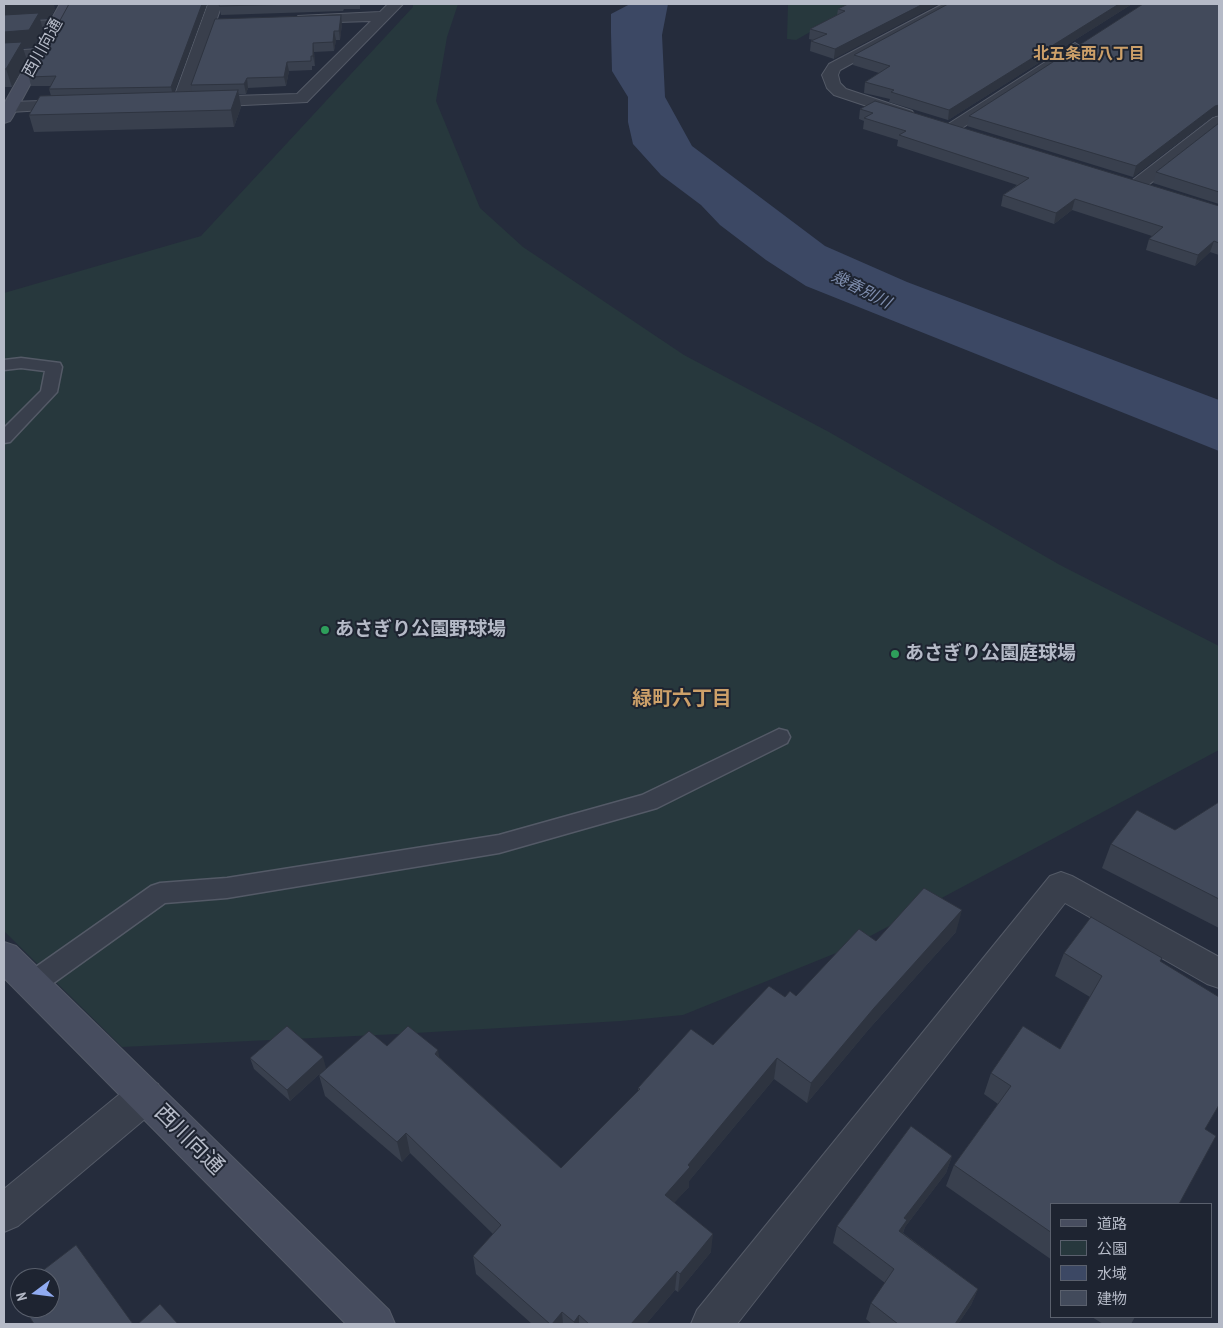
<!DOCTYPE html>
<html>
<head>
<meta charset="utf-8">
<style>
  body { margin:0 }
  #map { position:relative; width:1223px; height:1328px; overflow:hidden; background:#252c3c; font-family:"PT Sans Narrow","Noto Sans JP",sans-serif }
  canvas { display:block }
  .frame { position:absolute; inset:0; border:5px solid #b5bac7; pointer-events:none }
  .legend { position:absolute; left:1050px; top:1203px; width:162px; height:115px; box-sizing:border-box; background:#1e2431; border:1px solid #5a606d; margin:0; padding:6px 9px; list-style:none; font-size:15px; color:#b5bac7 }
  .legend li { display:flex; align-items:center; gap:10px; height:25px }
  .legend b { width:25px; border:1px solid #5a606d }
  .north { position:absolute; left:10px; top:1268px; width:50px; height:50px; box-sizing:border-box; background:#1e2431; border:1px solid #5a606d; border-radius:50%; rotate:255deg; font-size:14px; font-weight:700; line-height:20px; text-align:center; color:#b5bac7 }
  .north::after { content:''; display:block; margin:auto; width:18px; height:22px; background:#90abf1; clip-path:polygon(50% 0,100% 100%,50% 72%,0 100%) }
</style>
</head>
<body>
<div id="map">
<canvas width="1223" height="1328"></canvas>
<div class="frame"></div>
<ul class="legend">
<li><b style="height:6px;background:#474d5f"></b>道路</li>
<li><b style="height:14px;background:#27383d"></b>公園</li>
<li><b style="height:14px;background:#3c4864"></b>水域</li>
<li><b style="height:14px;background:#424a5b"></b>建物</li>
</ul>
<div class="north">N</div>
</div>
<script>
const context = document.querySelector('canvas').getContext('2d');
context.lineJoin = 'round';
function fill(path, color) { context.fillStyle = color; context.fill(path, 'evenodd'); }
const poly = rows => new Path2D(rows.map(r => 'M' + r).join(''));
function strokePath(path, color, width, dash) { context.strokeStyle = color; context.lineWidth = width; context.lineCap = dash ? 'butt' : 'round'; context.setLineDash(dash || []); context.stroke(path); }
function write(font, color, halo, rows, align = 'center') {
  context.font = font + ' "PT Sans Narrow","Noto Sans JP",sans-serif'; context.lineWidth = 4; context.setLineDash([]); context.textBaseline = 'middle'; context.strokeStyle = halo; context.fillStyle = color; for (const [text, x, y, turn = 0] of rows) {
    context.save(); context.translate(x, y); context.rotate((+turn || 0) * Math.PI / 180); context.textAlign = isNaN(turn) ? turn : align; if (halo) context.strokeText(text, 0, 0); context.fillText(text, 0, 0); context.restore();
  }
}
const green = poly([
  [413,4,458,4,447,37,436,101,480,208,523,247,684,355,829,432,1060,565,1219,646,1219,750,846,949,683,1015,621,1021,398,1034,122,1047,4,931,4,293,201,236,413,7],
  [788,4,859,4,796,40,787,39]
]);
const water = poly([
  [630,4,668,4,662,35,665,97,692,146,825,246,907,282,1219,400,1219,451,806,286,766,260,720,225,701,205,661,175,633,144,628,122,628,97,612,71,611,33,611,14]
]);
const lane = poly([
  [21,358,60,363,62,367,57,392,10,442,4,443,4,428,41,391,45,371,21,368,4,370,4,360,21,358],
  [779,729,787,731,790,737,787,743,657,808,499,853,227,898,165,903,41,992,32,995,23,992,19,984,23,976,151,886,160,883,227,878,499,835,642,795,779,729]
]);
const street = poly([
  [208,4,222,4,188,103,180,108,174,106,172,103,208,4],
  [388,4,403,4,307,102,202,107,194,102,202,97,297,94,371,21,303,23,298,22,296,19,298,16,380,12,388,4],
  [943,4,960,4,840,70,838,75,840,83,846,89,912,111,914,114,912,117,900,117,834,95,827,88,822,75,829,64,943,4],
  [56,20,63,24,61,27,4,30,4,22,56,20],
  [1075,43,1083,48,1080,51,956,132,950,133,944,132,942,128,1075,43],
  [39,49,47,54,44,57,4,59,4,51,39,49],
  [72,100,80,105,78,108,10,112,4,110,4,104,10,102,72,100],
  [1219,116,1219,129,1142,190,1130,190,1127,186,1130,182,1213,118,1219,116],
  [1061,872,1072,876,1219,957,1219,988,1207,984,1065,903,737,1324,691,1324,697,1310,1050,876,1061,872],
  [145,1079,158,1084,163,1096,158,1108,18,1226,4,1232,4,1189,132,1084,145,1079]
]);
const secondary = poly([
  [60,4,74,4,12,118,10,121,4,123,4,104,60,4],
  [4,942,16,946,389,1310,395,1324,346,1324,4,978,4,942]
]);
const wall = poly([
  [4,4,55,9,50,18,40,19,43,30,34,47,23,48,27,60,12,87,4,87],
  [207,4,174,92,192,92,191,85,342,24,340,40,336,40,334,51,314,52,315,66,312,66,312,70,289,71,286,86,248,88,246,94,239,94,241,107,234,127,34,132,29,115,51,96,49,89,51,86,31,86,29,77],
  [220,4,360,4,360,9,344,9,343,11,221,15,219,6],
  [848,4,834,59,810,51,811,41,813,40,809,39,810,29,837,15,838,9],
  [1132,4,948,120,889,102,890,99,864,93,865,82,879,73,853,65,854,55],
  [1219,4,1219,115,1212,117,1133,177,967,126,969,116],
  [860,109,1219,206,1219,255,1210,252,1195,266,1146,250,1149,239,1152,236,1072,210,1054,224,1001,206,1003,195,1017,185,897,146,898,140,863,129,864,121,859,119],
  [1219,123,1219,204,1153,183,1156,172],
  [1219,802,1219,928,1102,868,1111,844,1175,830],
  [956,932,869,1029,807,1103,774,1079,689,1181,689,1187,674,1202,711,1252,678,1292,675,1290,646,1324,532,1324,476,1274,473,1256,493,1234,410,1153,402,1162,325,1096,319,1075,387,1046,440,1058,561,1168,638,1091,638,1088,713,1045,785,997,796,996,876,941],
  [1064,953,1161,962,1052,1204,1052,1260,946,1186,954,1165,998,1104,984,1094,991,1073,1060,1049,1090,997,1055,976],
  [250,1058,326,1068,290,1101,254,1069],
  [952,1156,946,1173,905,1227,903,1233,978,1289,971,1305,958,1324,872,1324,866,1319,871,1303,885,1283,833,1243,837,1226],
  [1092,1317,1135,1317,1131,1324,1103,1324]
]);
const shadedWall = poly([
  [12,4,54,4,55,9,50,18,40,19,43,30,34,47,23,48,27,60,12,87,6,69,4,50,4,5],
  [202,4,207,4,173,96,171,87],
  [923,4,939,4,834,59,835,49],
  [1119,4,1132,4,948,120,949,110],
  [341,15,342,24,340,40,339,31],
  [334,31,336,40,334,51,333,42],
  [313,43,314,52,315,66,313,56],
  [287,62,289,71,286,86,284,77],
  [247,78,248,88,246,94,244,84],
  [238,90,241,107,234,127,231,110],
  [1219,105,1219,115,1212,117,1133,177,1136,166,1215,106],
  [1075,199,1072,210,1054,224,1056,213],
  [1214,241,1210,252,1195,266,1198,255],
  [962,910,956,932,869,1029,807,1103,811,1083,874,1008],
  [438,1050,442,1071,435,1054],
  [323,1057,326,1068,290,1101,287,1090],
  [777,1058,774,1079,689,1181,689,1187,664,1214,665,1195,688,1165],
  [406,1133,410,1153,402,1162,397,1142],
  [952,1156,946,1173,905,1227,901,1237,894,1248,904,1218],
  [713,1234,711,1252,678,1292,680,1274],
  [677,1271,675,1290,646,1324,631,1324],
  [978,1289,971,1305,958,1324,955,1324],
  [562,1312,563,1324,552,1324],
  [579,1315,579,1324,574,1324,574,1322]
]);
const building = poly([
  [69,4,202,4,171,87,49,89,56,76,29,77,69,4],
  [220,4,295,4,219,6,220,4],
  [848,4,923,4,835,49,811,41,827,34,810,29,845,11,838,9,848,4],
  [948,4,1119,4,949,110,891,92,894,90,865,82,890,66,854,55,948,4],
  [1143,4,1219,4,1219,105,1215,106,1136,166,969,116,1143,4],
  [39,13,29,30,4,32,4,15,39,13],
  [341,15,339,31,334,31,333,42,313,43,313,56,311,56,311,61,287,62,284,77,247,78,244,84,191,85,215,19,341,15],
  [22,42,6,69,4,69,4,43,22,42],
  [238,90,231,110,29,115,40,96,238,90],
  [875,101,1219,206,1219,243,1214,241,1198,255,1149,239,1163,227,1075,199,1056,213,1003,195,1029,178,899,135,906,131,864,118,873,113,860,109,875,101],
  [1219,123,1219,192,1156,172,1219,123],
  [1219,802,1219,899,1111,844,1137,810,1175,830,1219,802],
  [924,888,962,910,874,1008,811,1083,777,1058,688,1165,690,1167,665,1195,713,1234,680,1274,677,1271,631,1324,589,1324,579,1315,574,1322,562,1312,552,1324,550,1324,473,1256,501,1225,406,1133,397,1142,319,1075,369,1031,387,1046,408,1026,438,1050,435,1054,561,1168,640,1089,638,1088,691,1029,713,1045,769,986,785,997,790,991,796,996,859,929,876,941,924,888],
  [1091,917,1162,958,1160,961,1219,997,1219,1105,1205,1129,1216,1136,1179,1204,1052,1204,1052,1233,954,1165,1011,1086,991,1073,1023,1026,1060,1049,1102,976,1064,953,1091,917],
  [287,1026,323,1057,287,1090,250,1058,287,1026],
  [911,1126,952,1156,904,1218,907,1220,899,1231,978,1289,955,1324,898,1324,871,1303,894,1269,837,1226,911,1126],
  [76,1245,133,1324,34,1324,24,1308,50,1308,50,1278,33,1278,76,1245],
  [20,1288,20,1302,14,1293,20,1288],
  [160,1304,178,1324,138,1324,160,1304]
]);
const markers = [
  [325,630,5,"#2e9e5b"],
  [895,654,5,"#2e9e5b"]
];
const farStreetnames = [
  ["西川向通",43,48,-61]
];
const farNeighbourhoodnames = [
  ["北五条西八丁目",1089,54]
];
const farWaternames = [
  ["幾春別川",861,290,27]
];
const poiNames = [
  ["あさぎり公園野球場",335,630],
  ["あさぎり公園庭球場",905,654]
];
const neighbourhoodNames = [
  ["緑町六丁目",682,699]
];
const nearStreetnames = [
  ["西川向通",189,1140,45]
];
fill(green, '#27383d');
fill(water, '#3c4864');
strokePath(lane, '#545a67', 3);
strokePath(street, '#545a67', 2);
strokePath(secondary, '#545a67', 2);
fill(lane, '#393f4c');
fill(street, '#393f4c');
fill(secondary, '#474d5f');
fill(wall, '#39404e');
fill(shadedWall, '#2e3440');
fill(building, '#424a5b');
strokePath(building, '#2e3440', 1);
for (const [x, y, r, color] of markers) { const dot = new Path2D(); dot.arc(x, y, r, 0, 2 * Math.PI); context.fillStyle = color; context.fill(dot); strokePath(dot, '#1e2431', 2); }
write('16px', '#b5bac7', '#1e2431', farStreetnames);
write('bold 16px', '#cda069', '#1e2431', farNeighbourhoodnames);
write('italic 16px', '#7e8dad', '#1e2431', farWaternames);
write('bold 19px', '#b5bac7', '#1e2431', poiNames, 'left');
write('bold 20px', '#cda069', '#1e2431', neighbourhoodNames);
write('22px', '#b5bac7', '#1e2431', nearStreetnames);
</script>
</body>
</html>
